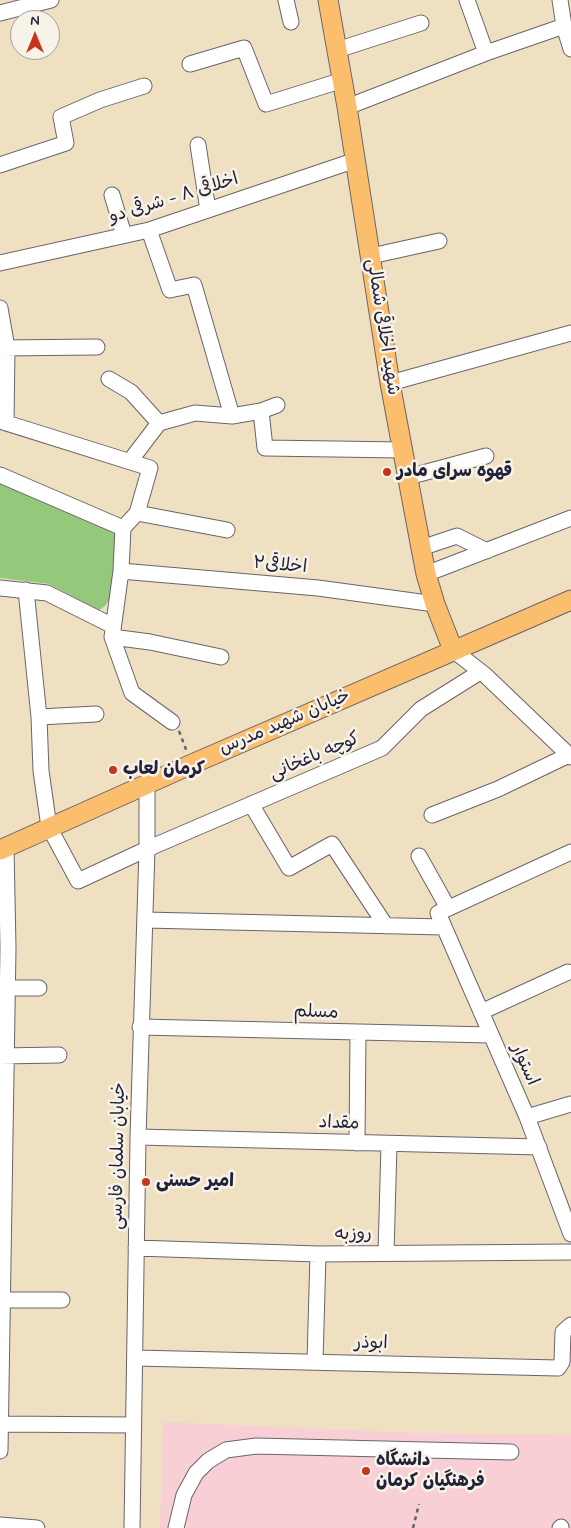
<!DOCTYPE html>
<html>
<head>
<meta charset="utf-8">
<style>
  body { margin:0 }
  #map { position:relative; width:571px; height:1528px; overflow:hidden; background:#f0e0c2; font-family:Mynerve,sans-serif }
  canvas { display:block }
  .north { position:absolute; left:10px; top:10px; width:50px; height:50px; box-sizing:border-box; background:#f7f3e8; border:1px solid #a29fa3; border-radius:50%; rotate:0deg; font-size:14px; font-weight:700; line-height:20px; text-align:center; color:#22223b }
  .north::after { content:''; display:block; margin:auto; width:18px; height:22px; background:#c8321e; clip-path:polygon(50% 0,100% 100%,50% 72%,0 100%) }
</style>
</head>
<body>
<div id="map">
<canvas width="571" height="1528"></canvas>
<div class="north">N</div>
</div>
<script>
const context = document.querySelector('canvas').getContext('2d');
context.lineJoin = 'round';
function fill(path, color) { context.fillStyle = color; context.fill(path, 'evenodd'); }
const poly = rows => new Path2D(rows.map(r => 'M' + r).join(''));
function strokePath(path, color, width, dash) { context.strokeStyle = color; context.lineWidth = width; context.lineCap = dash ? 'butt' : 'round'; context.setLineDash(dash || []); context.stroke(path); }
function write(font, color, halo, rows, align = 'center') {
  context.font = font + ' Mynerve,"Playpen Sans Arabic",sans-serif'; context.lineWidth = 5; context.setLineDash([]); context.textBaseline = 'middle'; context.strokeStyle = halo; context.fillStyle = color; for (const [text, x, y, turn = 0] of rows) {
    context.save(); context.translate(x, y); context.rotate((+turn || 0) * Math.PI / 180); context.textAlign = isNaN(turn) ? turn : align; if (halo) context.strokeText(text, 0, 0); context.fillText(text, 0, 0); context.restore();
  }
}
const built = poly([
  [163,1422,415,1433,571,1435,571,1528,160,1528]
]);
const green = poly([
  [0,480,121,532,113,556,114,576,112,588,109,600,105,606,99,610,49,584,0,578]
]);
const path = poly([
  [179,731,187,752],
  [413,1528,419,1504]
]);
const minor = poly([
  [286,0,291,22],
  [467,0,486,53],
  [560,0,564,26,571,49],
  [0,13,51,0],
  [337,50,421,23],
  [190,64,244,48,266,104,343,80],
  [347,107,486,53,564,26],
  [198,145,208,210],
  [0,165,66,143,61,117,100,100,144,86],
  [112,195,124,235],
  [149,230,170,290,194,285,232,416],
  [371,256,439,241],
  [0,263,149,230,356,160],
  [0,308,7,348,6,423],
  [0,348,97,347],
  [109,379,131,392,159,423,195,413,232,416,261,411,277,405],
  [390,383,571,333],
  [261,411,265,448,403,450],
  [0,421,150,468,137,513,123,528,121,571,112,637,132,693,172,722],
  [130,461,159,423],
  [0,475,123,528],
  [408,477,486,456],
  [137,513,227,530],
  [421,548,457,536,487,551],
  [121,571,318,588,435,604],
  [426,574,571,518],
  [0,588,47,593,113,626],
  [26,590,39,717,41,771,49,827,78,881,147,849,382,748,421,709,480,672],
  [112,637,150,642,221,657],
  [453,650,485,675,571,757],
  [39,717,96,714],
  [251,804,289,868,332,844,386,926],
  [432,815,498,789,569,755],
  [571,852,438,913,527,1117,571,1234],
  [419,856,448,908],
  [145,920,443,927],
  [7,988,39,988],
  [481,1012,568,972],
  [140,1027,490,1035],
  [0,1056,59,1055],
  [527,1117,571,1104],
  [138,1137,539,1147],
  [357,1143,358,1032],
  [136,1248,318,1254,571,1252],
  [386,1253,389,1144],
  [2,1300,62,1300],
  [135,1358,558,1368,562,1362,563,1332,571,1325],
  [315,1362,318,1254],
  [1,1424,133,1425],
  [0,1451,8,948,6,847],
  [0,1525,37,1528],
  [132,1528,138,1137,147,849,147,784],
  [176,1528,184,1495,196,1473,208,1461,226,1450,256,1446,511,1452],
  [560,1528,561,1527]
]);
const major = poly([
  [328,0,347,107,390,383,421,548,426,574,435,604,453,650],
  [0,850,192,764,571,600]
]);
const markers = [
  [387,472,5,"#c8321e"],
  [113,770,5,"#c8321e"],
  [146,1182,5,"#c8321e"],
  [366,1471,5,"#c8321e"]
];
const streetNames = [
  ["اخلاقی ۸ - شرقی دو",174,199,-17],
  ["شهید اخلاقی شمالی",382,327,81],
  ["اخلاقی۲",280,566,5],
  ["خیابان شهید مدرس",285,723,-23],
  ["کوچه باغخانی",315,757,-23],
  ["مسلم",316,1013,2],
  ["استوار",524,1065,66],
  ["مقداد",339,1124,2],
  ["خیابان سلمان فارسی",119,1156,-89],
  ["روزبه",353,1235,-1],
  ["ابوذر",371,1344,1]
];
const poiNames = [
  ["قهوه سرای مادر",397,472],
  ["کرمان لعاب",123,770],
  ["امیر حسنی",156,1182],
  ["دانشگاه",376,1461],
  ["فرهنگیان کرمان",376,1482]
];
fill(built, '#f7cfd5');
fill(green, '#94c87a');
strokePath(minor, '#6a646a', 17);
strokePath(major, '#6a646a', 21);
strokePath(path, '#6a646a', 2.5, [4, 4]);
strokePath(minor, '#fff', 15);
strokePath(major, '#fabe6d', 19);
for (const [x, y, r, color] of markers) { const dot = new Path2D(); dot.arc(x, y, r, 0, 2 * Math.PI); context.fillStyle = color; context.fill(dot); strokePath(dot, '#f7f3e8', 2); }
write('18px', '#22223b', '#f7f3e8', streetNames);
write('bold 18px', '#22223b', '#f7f3e8', poiNames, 'left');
</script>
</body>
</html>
